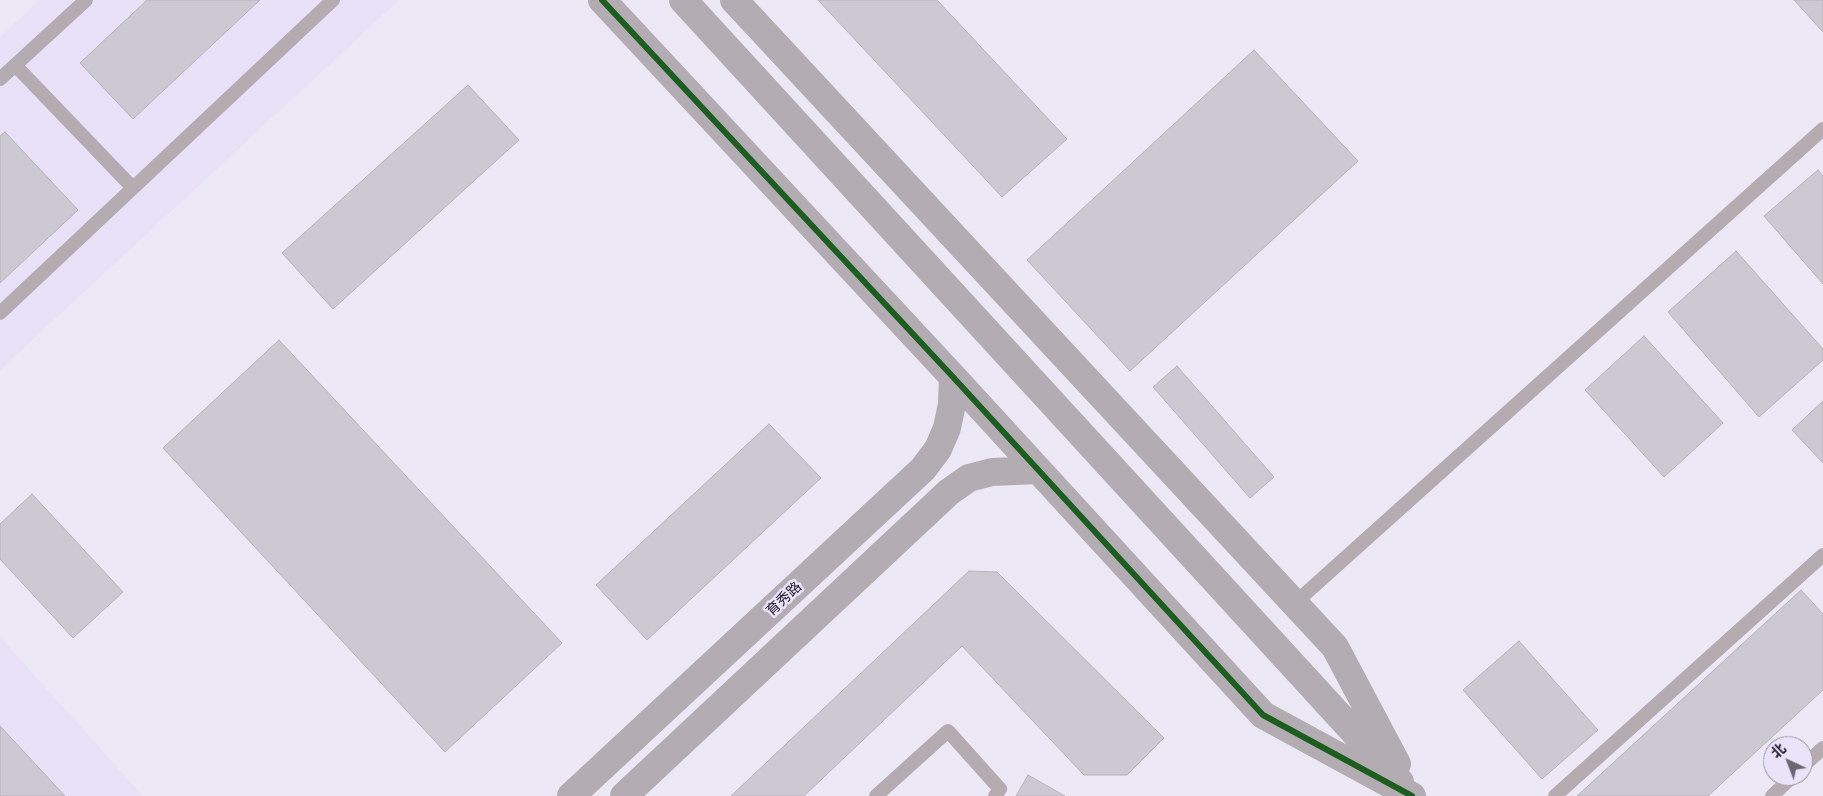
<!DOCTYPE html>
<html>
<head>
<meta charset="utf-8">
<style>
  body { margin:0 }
  #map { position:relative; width:1823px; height:796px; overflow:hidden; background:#ece8f5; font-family:Inter,"Noto Sans SC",sans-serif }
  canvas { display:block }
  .north { position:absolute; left:1763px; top:736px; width:50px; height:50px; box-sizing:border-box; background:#eae3fa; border:1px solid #9b96a7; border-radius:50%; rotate:317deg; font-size:14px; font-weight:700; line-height:20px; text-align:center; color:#24222a }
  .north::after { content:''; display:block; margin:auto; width:18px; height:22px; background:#6a6771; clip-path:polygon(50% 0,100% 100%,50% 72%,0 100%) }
</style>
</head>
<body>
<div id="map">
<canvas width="1823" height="796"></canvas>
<div class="north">北</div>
</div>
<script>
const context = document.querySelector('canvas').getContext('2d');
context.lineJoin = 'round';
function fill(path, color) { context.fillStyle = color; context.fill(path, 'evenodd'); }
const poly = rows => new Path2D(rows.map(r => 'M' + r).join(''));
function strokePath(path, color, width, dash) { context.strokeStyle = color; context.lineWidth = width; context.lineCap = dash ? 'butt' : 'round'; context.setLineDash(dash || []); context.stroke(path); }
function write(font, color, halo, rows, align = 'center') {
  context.font = font + ' Inter,"Noto Sans SC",sans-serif'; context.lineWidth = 5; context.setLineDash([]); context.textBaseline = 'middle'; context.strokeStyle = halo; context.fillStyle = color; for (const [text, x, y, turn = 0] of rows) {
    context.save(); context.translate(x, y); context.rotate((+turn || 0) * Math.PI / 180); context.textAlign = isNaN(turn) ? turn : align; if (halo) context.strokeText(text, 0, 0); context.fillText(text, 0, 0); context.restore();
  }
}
const built = poly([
  [40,0,399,0,0,370,0,37],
  [0,637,143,796,0,796]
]);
const building = poly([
  [147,0,260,0,133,119,80,63,147,0],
  [818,0,937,0,1067,139,1002,197,818,0],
  [1794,0,1823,0,1823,32,1794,0],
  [1254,50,1358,161,1130,371,1027,260,1254,50],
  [468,85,519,140,333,309,282,253,468,85],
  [5,132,78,210,0,283,0,136,5,132],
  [1818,170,1823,176,1823,284,1764,216,1818,170],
  [1736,251,1823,349,1823,360,1759,417,1668,312,1736,251],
  [1644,336,1723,423,1664,477,1585,390,1644,336],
  [279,340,562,643,445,752,163,448,279,340],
  [1177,366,1274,477,1250,498,1153,387,1177,366],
  [1823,401,1823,463,1792,430,1823,401],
  [769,424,821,478,647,640,596,585,769,424],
  [32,494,123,592,73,638,0,559,0,524,32,494],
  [969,571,997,572,1164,738,1127,775,1084,775,962,646,804,796,731,796,969,571],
  [1801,590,1823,614,1823,690,1708,796,1577,796,1801,590],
  [1519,641,1598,730,1542,779,1463,690,1519,641],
  [0,726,65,796,0,796,0,726],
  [1028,775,1065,796,1016,796,1028,775]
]);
const lane = poly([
  [15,65,133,188],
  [0,79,86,0],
  [0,313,333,0],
  [1295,603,1823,129],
  [1803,766,1823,748],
  [876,796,948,731,1000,789,995,796],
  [1555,796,1823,555],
  [1772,796,1793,776]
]);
const secondary = poly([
  [602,0,953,377,1263,715,1412,796],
  [683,0,1400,782],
  [734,0,1335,647,1397,764],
  [571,796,923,469,938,449,947,428,952,404,953,377],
  [624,796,949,492,969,478,992,472,1037,470]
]);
const cycleway = poly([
  [602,0,953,377,1263,715,1412,796]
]);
const streetNames = [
  ["育秀路",784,599,-43]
];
fill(built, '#e8e1f7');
fill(building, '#ccc9d2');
strokePath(building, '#b6b3bc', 1);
strokePath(lane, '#b5acb2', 14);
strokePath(secondary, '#b4acb3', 28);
strokePath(cycleway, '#1b5e20', 6);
write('14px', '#24222a', '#eae3fa', streetNames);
</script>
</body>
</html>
